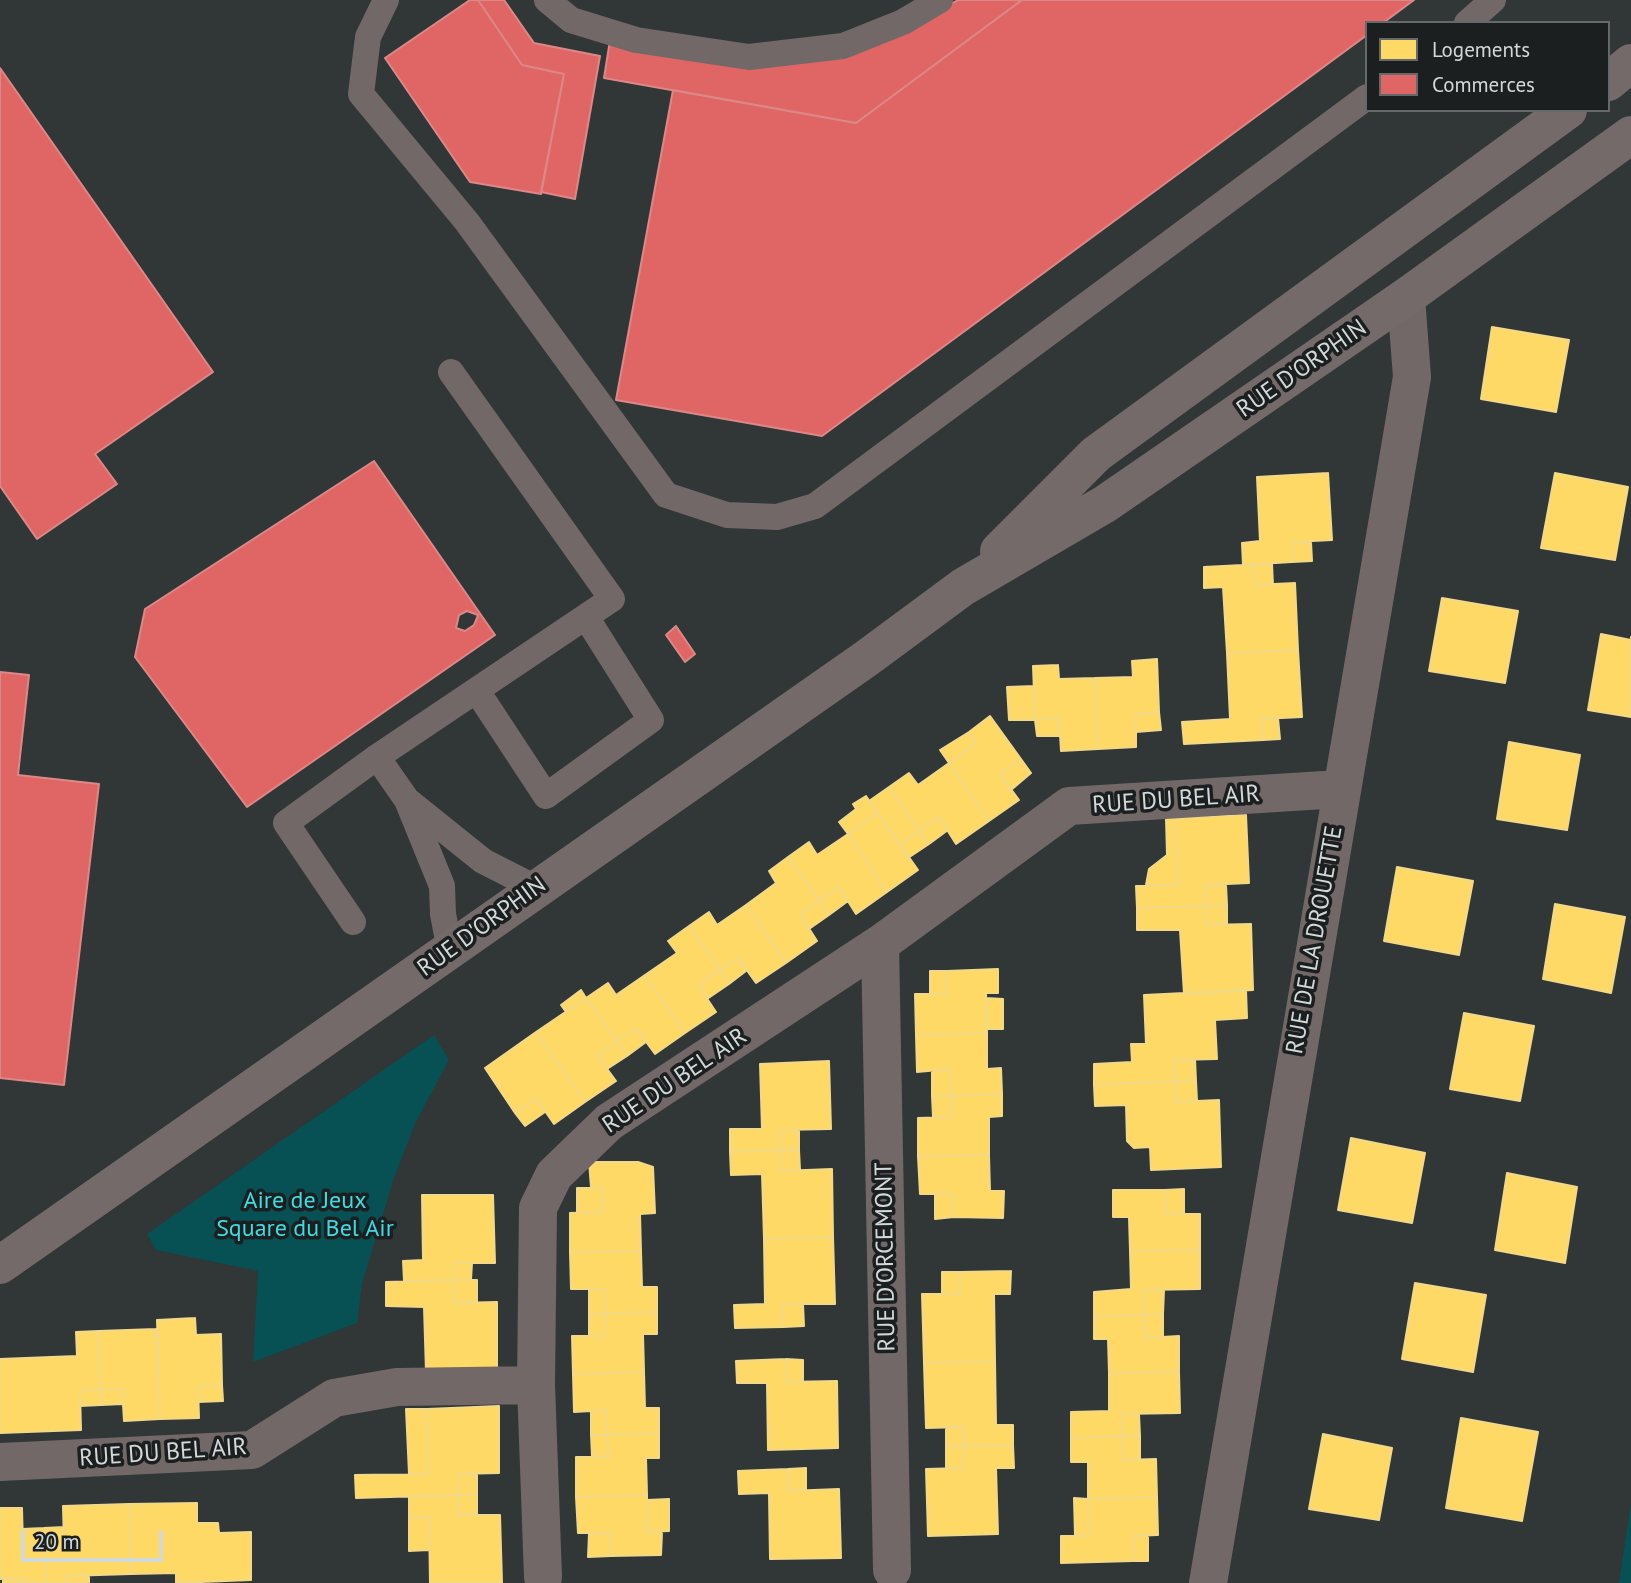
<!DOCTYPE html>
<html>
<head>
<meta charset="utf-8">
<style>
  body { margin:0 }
  #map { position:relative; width:1631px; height:1583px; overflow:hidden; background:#313637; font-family:"PT Sans",sans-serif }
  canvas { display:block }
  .legend { position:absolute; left:1365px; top:21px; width:245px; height:91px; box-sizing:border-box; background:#1b1f1f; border:2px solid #656969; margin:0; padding:9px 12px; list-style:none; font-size:21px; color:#d3d9d9 }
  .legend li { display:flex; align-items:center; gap:14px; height:35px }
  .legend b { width:35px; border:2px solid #656969 }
  .scale { position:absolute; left:21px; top:1530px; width:142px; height:32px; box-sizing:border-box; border:4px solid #d3d9d9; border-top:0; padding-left:9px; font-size:21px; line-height:24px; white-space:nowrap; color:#d3d9d9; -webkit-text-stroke:5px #1b1f1f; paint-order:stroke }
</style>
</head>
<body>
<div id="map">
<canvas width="1631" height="1583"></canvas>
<ul class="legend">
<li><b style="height:19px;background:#ffd966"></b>Logements</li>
<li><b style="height:19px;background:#e06666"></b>Commerces</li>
</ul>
<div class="scale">20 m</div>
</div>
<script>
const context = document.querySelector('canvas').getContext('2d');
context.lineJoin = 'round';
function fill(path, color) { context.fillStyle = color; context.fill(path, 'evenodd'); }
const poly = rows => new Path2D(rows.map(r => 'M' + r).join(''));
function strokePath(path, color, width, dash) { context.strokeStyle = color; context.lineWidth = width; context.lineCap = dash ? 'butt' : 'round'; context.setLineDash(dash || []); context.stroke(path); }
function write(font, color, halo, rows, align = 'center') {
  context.font = font + ' "PT Sans",sans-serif'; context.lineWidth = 7; context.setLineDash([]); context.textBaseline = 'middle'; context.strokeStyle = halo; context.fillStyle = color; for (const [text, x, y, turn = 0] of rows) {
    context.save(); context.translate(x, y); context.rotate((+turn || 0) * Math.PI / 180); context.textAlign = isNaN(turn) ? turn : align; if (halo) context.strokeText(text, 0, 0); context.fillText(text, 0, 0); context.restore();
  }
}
const green = poly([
  [434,1035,449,1060,415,1124,394,1178,362,1284,357,1323,253,1362,258,1271,156,1250,147,1234],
  [1631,1503,1631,1583,1619,1583]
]);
const homes = poly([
  [1492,327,1569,340,1556,412,1481,399,1492,327],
  [1328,473,1332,540,1293,542,1292,562,1243,565,1242,543,1260,541,1257,477,1328,473],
  [1555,473,1628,487,1615,560,1541,548,1555,473],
  [1293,542,1311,542,1312,561,1292,562,1293,542],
  [1272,564,1273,585,1254,585,1253,565,1272,564],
  [1243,565,1253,565,1254,585,1295,583,1298,650,1227,653,1223,587,1204,588,1204,567,1243,565],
  [1442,598,1518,611,1505,683,1429,671,1442,598],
  [1601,634,1631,640,1631,637,1631,717,1588,710,1601,634],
  [1298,650,1302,717,1261,719,1263,740,1184,744,1182,722,1230,719,1227,653,1298,650],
  [1157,659,1159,712,1136,714,1136,747,1098,749,1095,678,1133,677,1132,661,1157,659],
  [1058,665,1059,679,1095,678,1098,749,1061,751,1059,718,1035,720,1033,666,1058,665],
  [1034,686,1035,720,1009,720,1007,687,1034,686],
  [1159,712,1161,730,1136,732,1136,714,1159,712],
  [990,716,1021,759,1000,774,1019,800,989,821,949,763,976,743,969,732,990,716],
  [1059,718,1060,736,1037,736,1035,720,1059,718],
  [1278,718,1280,739,1263,740,1261,719,1278,718],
  [969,732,976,743,949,763,940,750,969,732],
  [1509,742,1580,755,1567,830,1497,819,1509,742],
  [1021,759,1031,773,1011,790,1000,774,1021,759],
  [949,763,989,821,956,844,939,817,919,831,889,787,909,773,918,785,949,763],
  [889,787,919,831,900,845,869,801,889,787],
  [866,796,878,813,848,834,839,822,856,809,853,804,866,796],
  [878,813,918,870,887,892,848,834,878,813],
  [1246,815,1249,883,1205,885,1206,906,1137,908,1136,886,1178,885,1175,818,1246,815],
  [939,817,948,830,929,844,919,831,939,817],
  [1166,818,1175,818,1178,885,1146,885,1149,869,1167,855,1166,818],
  [919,831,929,844,908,858,900,845,919,831],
  [848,834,887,892,856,914,839,887,819,900,788,857,809,842,817,855,848,834],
  [788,857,819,900,800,914,817,941,786,963,746,905,776,883,769,871,788,857],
  [1397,867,1473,881,1459,955,1384,941,1397,867],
  [1205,885,1226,885,1227,905,1206,906,1205,885],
  [839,887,848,901,829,915,819,900,839,887],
  [819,900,829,915,809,929,800,914,819,900],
  [1555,904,1625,917,1611,993,1543,979,1555,904],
  [746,905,786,963,756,983,738,958,720,970,689,926,709,912,717,925,746,905],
  [1227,905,1227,924,1206,925,1206,906,1227,905],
  [1206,906,1206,925,1251,924,1253,990,1184,994,1180,930,1137,930,1137,908,1206,906],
  [689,926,720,970,698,985,716,1012,685,1033,645,975,677,953,668,941,689,926],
  [738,958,746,971,729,984,720,970,738,958],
  [998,969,998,993,986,993,987,1033,916,1035,915,994,947,994,947,971,998,969],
  [720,970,729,984,707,999,698,985,720,970],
  [930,971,947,971,947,994,930,994,930,971],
  [645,975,685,1033,655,1054,636,1028,617,1041,586,998,608,983,616,995,645,975],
  [581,990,586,998,566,1012,561,1005,581,990],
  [1246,990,1247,1018,1215,1020,1217,1059,1174,1060,1175,1081,1094,1085,1094,1064,1132,1062,1131,1044,1146,1044,1144,995,1246,990],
  [586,998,617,1041,597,1055,616,1081,585,1102,536,1032,586,998],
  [986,998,1003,999,1003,1029,986,1029,986,998],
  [1464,1013,1534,1026,1520,1101,1450,1089,1464,1013],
  [636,1028,646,1042,627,1056,617,1041,636,1028],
  [536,1032,585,1102,554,1124,536,1098,515,1113,485,1068,536,1032],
  [987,1033,987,1069,1001,1068,1002,1094,951,1096,950,1069,917,1072,916,1035,987,1033],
  [617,1041,627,1056,607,1069,597,1055,617,1041],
  [1195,1059,1196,1081,1175,1081,1174,1060,1195,1059],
  [829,1061,831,1129,780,1130,780,1150,730,1152,730,1129,762,1129,760,1064,829,1061],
  [950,1069,951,1096,932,1096,932,1070,950,1069],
  [1175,1081,1175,1102,1219,1100,1221,1167,1151,1170,1150,1147,1134,1148,1127,1141,1126,1105,1095,1106,1094,1085,1175,1081],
  [1175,1081,1196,1081,1197,1101,1175,1102,1175,1081],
  [1002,1094,1002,1116,989,1117,989,1155,918,1156,918,1118,951,1117,951,1096,1002,1094],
  [932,1096,951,1096,951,1117,933,1117,932,1096],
  [536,1098,545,1112,525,1126,515,1113,536,1098],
  [780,1130,799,1130,799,1150,780,1150,780,1130],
  [1351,1138,1425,1153,1412,1223,1338,1210,1351,1138],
  [780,1150,799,1150,800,1170,780,1171,780,1150],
  [780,1150,780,1171,832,1169,833,1237,764,1239,762,1174,731,1175,730,1152,780,1150],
  [989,1155,990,1191,1004,1191,1003,1218,954,1217,953,1194,920,1194,918,1156,989,1155],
  [589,1162,638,1162,653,1167,655,1213,640,1214,641,1251,570,1252,570,1213,602,1212,602,1188,591,1187,589,1162],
  [1507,1173,1577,1187,1565,1263,1495,1250,1507,1173],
  [577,1188,602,1188,602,1212,577,1213,577,1188],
  [1184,1189,1184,1214,1165,1214,1165,1190,1184,1189],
  [1113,1190,1165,1190,1165,1214,1200,1214,1200,1250,1130,1251,1129,1217,1113,1217,1113,1190],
  [935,1194,953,1194,954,1217,935,1219,935,1194],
  [422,1195,493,1195,495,1263,454,1263,454,1280,404,1281,403,1261,423,1260,422,1195],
  [833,1237,835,1304,783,1304,783,1327,735,1328,734,1305,765,1304,764,1239,833,1237],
  [1200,1250,1200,1289,1144,1290,1144,1315,1094,1316,1094,1292,1131,1289,1130,1251,1200,1250],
  [641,1251,642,1287,657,1287,657,1312,605,1313,604,1289,571,1289,570,1252,641,1251],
  [454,1263,472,1263,471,1280,454,1280,454,1263],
  [1011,1271,1010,1294,994,1294,995,1361,924,1363,922,1294,960,1294,960,1272,1011,1271],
  [942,1272,960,1272,960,1294,942,1294,942,1272],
  [454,1280,454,1303,497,1302,497,1370,426,1372,424,1307,386,1306,386,1282,454,1280],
  [454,1280,477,1280,477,1303,454,1303,454,1280],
  [1415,1283,1486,1295,1473,1372,1402,1359,1415,1283],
  [589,1289,604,1289,605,1313,589,1314,589,1289],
  [1144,1290,1164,1290,1163,1314,1144,1315,1144,1290],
  [783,1304,803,1304,804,1326,783,1327,783,1304],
  [657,1312,657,1334,643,1334,644,1372,573,1374,572,1336,605,1336,605,1313,657,1312],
  [605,1313,605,1336,589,1336,589,1314,605,1313],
  [1163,1314,1163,1337,1145,1338,1144,1315,1163,1314],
  [1144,1315,1145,1338,1179,1336,1179,1372,1109,1373,1108,1339,1094,1339,1094,1316,1144,1315],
  [195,1318,196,1335,221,1334,222,1385,198,1386,199,1418,160,1419,157,1320,195,1318],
  [156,1329,160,1419,124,1421,122,1389,100,1389,99,1331,156,1329],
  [99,1331,100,1389,80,1390,81,1430,0,1433,0,1359,77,1356,76,1332,99,1331],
  [786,1359,803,1360,803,1382,786,1382,786,1359],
  [786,1359,786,1382,837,1381,838,1448,768,1450,767,1383,737,1383,736,1361,786,1359],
  [995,1361,996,1425,1013,1425,1013,1445,964,1446,964,1427,926,1428,924,1363,995,1361],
  [644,1372,645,1408,659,1408,659,1433,607,1435,607,1410,574,1412,573,1374,644,1372],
  [1179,1372,1180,1413,1121,1414,1121,1436,1071,1438,1071,1412,1109,1411,1109,1373,1179,1372],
  [222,1385,223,1401,198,1402,198,1386,222,1385],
  [100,1389,101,1405,80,1406,80,1390,100,1389],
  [100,1389,122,1389,123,1404,101,1405,100,1389],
  [499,1406,499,1473,458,1474,458,1495,356,1498,355,1475,428,1474,427,1409,499,1406],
  [406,1409,427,1409,428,1474,409,1474,406,1409],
  [607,1410,607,1435,591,1435,591,1411,607,1410],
  [1121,1414,1139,1414,1140,1436,1121,1436,1121,1414],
  [1461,1418,1538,1432,1522,1521,1446,1508,1461,1418],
  [946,1427,964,1427,964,1446,946,1447,946,1427],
  [659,1433,659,1458,646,1458,647,1495,576,1497,576,1457,609,1457,607,1435,659,1433],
  [1323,1434,1392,1448,1379,1520,1309,1509,1323,1434],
  [591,1435,607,1435,609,1457,592,1456,591,1435],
  [1121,1436,1140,1436,1140,1459,1122,1460,1121,1436],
  [1121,1436,1122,1460,1156,1459,1157,1497,1088,1499,1088,1462,1071,1462,1071,1438,1121,1436],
  [1013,1445,1014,1468,996,1468,998,1534,928,1536,926,1469,964,1468,964,1446,1013,1445],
  [964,1446,964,1468,946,1468,946,1447,964,1446],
  [806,1468,806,1490,788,1491,788,1469,806,1468],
  [788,1469,788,1491,839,1489,841,1558,770,1559,769,1493,739,1494,738,1471,788,1469],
  [477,1473,477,1495,458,1495,458,1474,477,1473],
  [458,1495,458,1515,500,1515,502,1583,430,1583,429,1517,409,1517,409,1497,458,1495],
  [458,1495,477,1495,477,1514,458,1515,458,1495],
  [647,1495,647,1532,662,1532,661,1555,611,1556,610,1533,578,1533,576,1497,647,1495],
  [1157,1497,1158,1535,1133,1536,1133,1561,1061,1563,1061,1536,1089,1536,1088,1499,1157,1497],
  [1074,1498,1088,1499,1089,1536,1075,1535,1074,1498],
  [669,1499,669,1531,647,1532,647,1500,669,1499],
  [197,1503,197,1523,218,1523,219,1533,251,1532,251,1580,176,1583,176,1573,131,1574,129,1504,197,1503],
  [129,1504,131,1574,66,1576,66,1583,46,1583,45,1546,64,1546,63,1506,129,1504],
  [0,1508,22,1508,23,1546,45,1546,46,1583,25,1583,25,1578,0,1579,0,1508],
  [409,1517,429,1517,429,1550,409,1551,409,1517],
  [64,1527,64,1546,45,1546,44,1528,64,1527],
  [44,1528,45,1546,23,1546,22,1529,44,1528],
  [610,1533,611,1556,588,1557,589,1534,610,1533],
  [1148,1535,1148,1561,1133,1561,1133,1536,1148,1535],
  [89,1575,89,1583,66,1583,66,1576,89,1575],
  [3,1578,25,1578,25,1583,3,1583,3,1578]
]);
const shops = poly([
  [470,0,478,0,522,65,564,74,541,194,470,182,385,58,470,0],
  [478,0,504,0,534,43,600,56,575,199,541,192,564,74,522,65,478,0],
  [958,0,1022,0,856,123,604,78,611,34,689,57,910,28,958,0],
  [1022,0,1414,0,1383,23,1367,23,1367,35,822,436,616,400,673,90,856,123,1022,0],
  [0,68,213,372,95,454,117,484,37,539,0,486,0,68],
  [374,461,495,635,247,807,135,657,145,609,374,461],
  [467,611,478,615,474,625,465,631,456,628,459,615,467,611],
  [676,626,695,654,685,662,666,635,676,626],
  [0,672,29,675,18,775,99,784,64,1085,0,1078,0,672]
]);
const service = poly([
  [386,0,368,37,361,94,467,222,666,495,727,515,777,517,815,506,1367,97],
  [547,0,571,20,636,40,749,57,843,46,903,22,940,0],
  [1467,23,1493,0],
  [477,691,546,796,651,720,586,617],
  [407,800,377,757,612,599,451,372],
  [353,922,286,823,377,757],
  [450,951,443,914,442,886,407,800,483,861,536,888]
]);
const minor = poly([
  [880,944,892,1570],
  [0,1462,252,1450,334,1398,397,1387,536,1385],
  [543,1577,536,1385,538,1208,554,1175,609,1122,880,944,1069,806,1340,789],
  [1208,1583,1412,377,1406,297]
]);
const secondary = poly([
  [1608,82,1631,63],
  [999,551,1096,454,1568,110],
  [0,1265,867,658,963,587,1105,504,1406,297,1631,135]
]);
const streetNames = [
  ["RUE D'ORPHIN",1302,369,-35],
  ["RUE DU BEL AIR",1176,800,-4],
  ["RUE D'ORPHIN",482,927,-36],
  ["RUE DE LA DROUETTE",1315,940,-80],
  ["RUE DU BEL AIR",675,1081,-34],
  ["RUE D'ORCEMONT",886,1257,-91],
  ["RUE DU BEL AIR",163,1453,-4]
];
const parkNames = [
  ["Aire de Jeux",305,1201],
  ["Square du Bel Air",305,1229]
];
fill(green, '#075054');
fill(homes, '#ffd966');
strokePath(homes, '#f2d988', 2);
fill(shops, '#e06666');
strokePath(shops, '#dc8888', 2);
strokePath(service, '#726868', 26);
strokePath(minor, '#726868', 38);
strokePath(secondary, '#746a6a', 38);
write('24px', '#d3d9d9', '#1b1f1f', streetNames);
write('24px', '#3ddce3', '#1b1f1f', parkNames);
</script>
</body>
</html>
